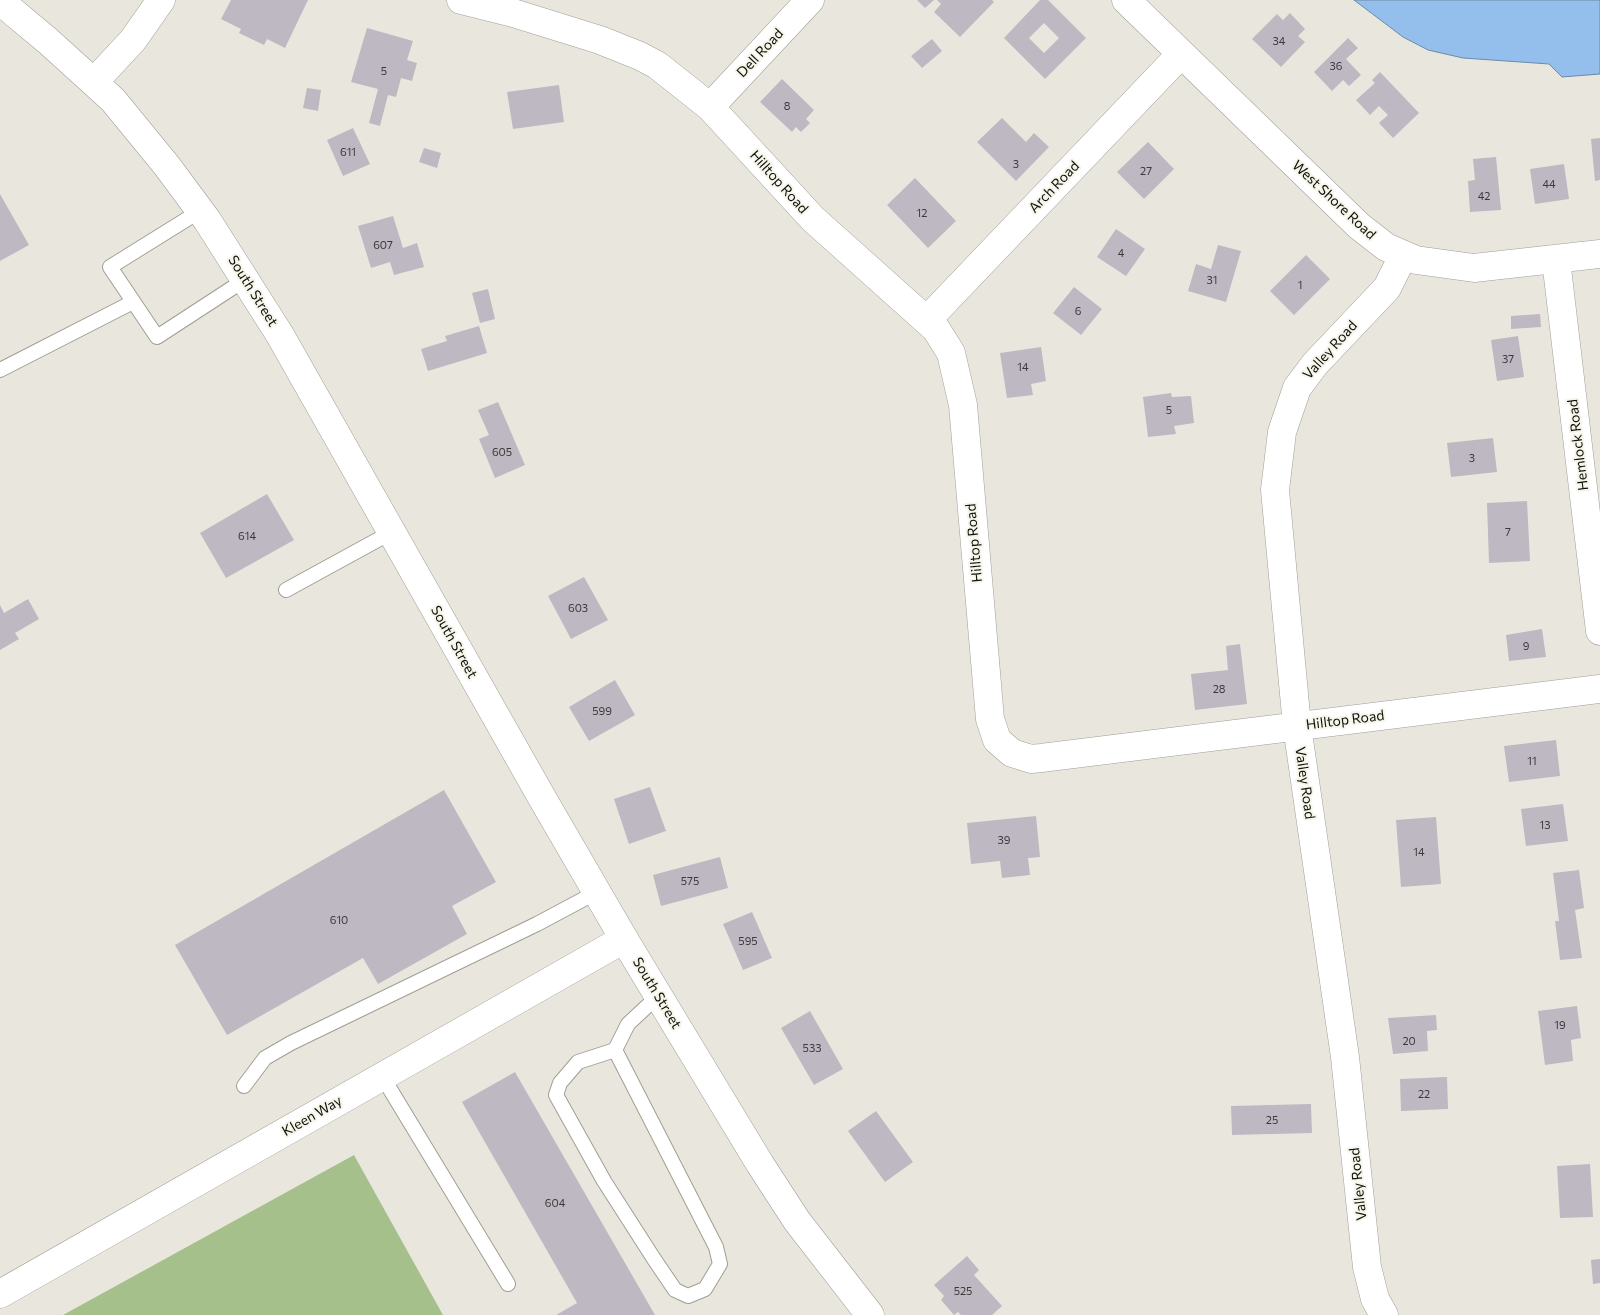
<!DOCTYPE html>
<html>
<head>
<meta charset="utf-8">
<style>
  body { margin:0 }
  canvas { display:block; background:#e9e7dd }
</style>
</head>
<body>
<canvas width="1600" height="1315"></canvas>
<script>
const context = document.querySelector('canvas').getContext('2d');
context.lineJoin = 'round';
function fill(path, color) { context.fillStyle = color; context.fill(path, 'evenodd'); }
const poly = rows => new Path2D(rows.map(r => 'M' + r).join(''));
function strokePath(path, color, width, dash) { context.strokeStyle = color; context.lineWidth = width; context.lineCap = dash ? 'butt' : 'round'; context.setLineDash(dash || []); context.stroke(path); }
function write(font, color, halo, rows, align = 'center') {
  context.font = font + ' Commissioner,sans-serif'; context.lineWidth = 4; context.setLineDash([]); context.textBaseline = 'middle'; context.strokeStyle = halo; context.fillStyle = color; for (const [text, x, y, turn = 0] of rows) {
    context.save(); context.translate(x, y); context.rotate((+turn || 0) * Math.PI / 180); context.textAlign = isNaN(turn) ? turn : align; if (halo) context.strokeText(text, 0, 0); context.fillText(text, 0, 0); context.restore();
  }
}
const green = poly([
  [354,1155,443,1315,63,1315]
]);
const water = poly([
  [1354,0,1600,0,1600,74,1562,77,1549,64,1463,58,1428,50,1403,37,1354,0]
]);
const building = poly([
  [231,0,308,0,285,48,267,39,264,45,239,33,241,29,221,19],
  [917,0,934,0,925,8],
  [937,0,992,0,994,2,960,37,934,12,941,4],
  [1040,0,1048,0,1086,38,1045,79,1004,38],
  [1044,23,1059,38,1044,53,1029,38],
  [1290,13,1305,29,1298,36,1305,42,1281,67,1252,39,1277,14,1283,20],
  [367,28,413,41,407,60,417,63,412,81,401,78,396,97,388,95,380,126,369,123,378,89,351,82],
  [1348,38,1358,48,1346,59,1361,75,1349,86,1343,80,1332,91,1314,72],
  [932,39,942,51,922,68,911,56],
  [1380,72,1419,113,1393,138,1379,123,1388,115,1379,106,1370,115,1356,100,1375,83,1372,80],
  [782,79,814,110,806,119,810,123,801,132,796,127,792,132,760,102],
  [559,85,564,122,513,129,507,92],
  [307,88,321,90,318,111,303,108],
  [1002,118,1026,142,1034,133,1049,147,1016,181,977,142],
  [353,128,370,164,343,176,327,140],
  [1600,138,1600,180,1595,181,1591,139],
  [1148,142,1174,169,1144,199,1117,172],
  [424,148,441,153,437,168,419,162],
  [1496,157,1501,210,1470,212,1468,181,1475,180,1473,159],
  [1564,164,1569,199,1535,204,1530,169],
  [915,178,956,221,928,248,887,205],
  [0,194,29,245,0,261],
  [393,216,403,248,417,243,424,267,394,275,390,262,371,268,358,226],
  [1116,229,1145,249,1126,276,1097,257],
  [1218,245,1241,251,1226,302,1188,291,1196,264,1211,269],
  [1306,255,1330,279,1294,315,1270,291],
  [1074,287,1102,309,1081,335,1053,313],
  [488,289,495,319,480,323,472,293],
  [1540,314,1541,327,1511,329,1511,316],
  [479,326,487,353,428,371,421,349,447,341,445,336],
  [1518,336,1524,377,1497,381,1491,340],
  [1041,347,1046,381,1031,384,1033,395,1007,398,1000,353],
  [1171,393,1172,397,1191,396,1194,423,1174,426,1176,434,1148,437,1143,397],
  [498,402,525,465,495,478,479,439,489,435,478,410],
  [1493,438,1497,472,1451,477,1447,443],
  [267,494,294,540,226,578,200,533],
  [1527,501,1530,561,1489,563,1487,503],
  [584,577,608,620,571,639,548,596],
  [28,599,39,619,15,633,19,639,0,650,0,605,4,613],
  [1542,629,1546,657,1509,661,1506,635],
  [1240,644,1247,704,1195,710,1191,674,1228,670,1226,646],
  [615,680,635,715,589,741,569,707],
  [1556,740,1560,776,1509,782,1504,746],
  [650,787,666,831,629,844,614,799],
  [444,790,496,882,452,906,467,934,378,984,363,958,227,1035,175,945],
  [1563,804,1568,841,1526,846,1521,809],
  [1036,816,1040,857,1028,858,1030,875,1002,878,1000,861,971,864,967,823],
  [1436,817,1441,884,1401,887,1396,820],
  [720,857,728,888,661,906,653,875],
  [1579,870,1584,908,1575,910,1582,958,1560,960,1555,921,1559,921,1553,873],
  [752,912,772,958,743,970,723,924],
  [1577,1006,1581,1038,1571,1040,1573,1061,1545,1065,1538,1011],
  [810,1011,843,1069,814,1085,781,1028],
  [1436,1015,1437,1030,1427,1031,1428,1051,1393,1054,1388,1018],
  [515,1072,655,1315,556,1315,577,1303,462,1102],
  [1447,1077,1448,1109,1401,1111,1400,1079],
  [1311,1104,1312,1133,1232,1135,1231,1106],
  [876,1111,913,1162,885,1182,848,1131],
  [1590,1164,1593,1217,1560,1218,1557,1166],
  [967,1256,979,1270,974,1275,1002,1306,992,1315,961,1315,958,1312,954,1315,941,1300,944,1296,934,1285],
  [1600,1259,1600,1283,1593,1284,1591,1260]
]);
const service = poly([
  [200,211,110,267,157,337,246,279],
  [0,370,133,302],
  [286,590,392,532],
  [615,1050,578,1062,560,1083,556,1095,604,1181,654,1259,675,1290,688,1296,705,1289,720,1264,716,1247,615,1050,628,1024,658,996],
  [382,1076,508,1284],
  [244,1086,265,1058,291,1043,537,924,597,892]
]);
const minor = poly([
  [461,0,513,13,600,40,640,56,657,65,710,107,813,219,936,329,951,353,963,405,990,719,997,740,1012,753,1031,759,1041,758,1600,689],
  [1126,0,1359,226,1386,247,1416,260,1474,268,1600,254],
  [95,81,133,40,161,0],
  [710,107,810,0],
  [1556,260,1600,631],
  [927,320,1181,54],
  [0,1294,624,939],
  [1384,1315,1375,1299,1367,1267,1345,1057,1297,726,1275,490,1282,432,1297,388,1315,364,1387,288,1398,266,1401,255]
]);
const secondary = poly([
  [0,1,48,41,113,100,167,166,207,220,280,335,541,796,624,939,760,1164,797,1221,870,1315]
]);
const numberNames = [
  ["34",1279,41],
  ["36",1336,66],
  ["5",384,71],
  ["8",787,106],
  ["611",348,152],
  ["3",1016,164],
  ["27",1146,171],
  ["44",1549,184],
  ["42",1484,196],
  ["12",922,213],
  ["607",383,245],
  ["4",1121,253],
  ["31",1212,280],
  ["1",1300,285],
  ["6",1078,311],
  ["37",1508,359],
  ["14",1023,367],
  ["5",1169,410],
  ["605",502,452],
  ["3",1472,458],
  ["7",1508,532],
  ["614",247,536],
  ["603",578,608],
  ["9",1526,646],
  ["28",1219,689],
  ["599",602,711],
  ["11",1532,761],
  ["13",1545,825],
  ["39",1004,840],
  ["14",1419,852],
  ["575",690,881],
  ["610",339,920],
  ["595",748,941],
  ["19",1560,1025],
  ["20",1409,1041],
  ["533",812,1048],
  ["22",1424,1094],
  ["25",1272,1120],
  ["604",555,1203],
  ["525",963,1291]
];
const streetNames = [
  ["Dell Road",760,53,-47],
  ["Hilltop Road",779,182,48],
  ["Arch Road",1054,187,-46],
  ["West Shore Road",1334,200,43],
  ["South Street",253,291,58],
  ["Valley Road",1330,350,-48],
  ["Hemlock Road",1578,445,-97],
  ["Hilltop Road",974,543,-95],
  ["South Street",454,642,61],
  ["Hilltop Road",1345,720,-7],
  ["Valley Road",1305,783,82],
  ["South Street",657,993,59],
  ["Kleen Way",312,1116,-30],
  ["Valley Road",1358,1184,-96]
];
fill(green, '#a6c08c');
fill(water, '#94beeb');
strokePath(water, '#6c8aa8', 1);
fill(building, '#beb8c2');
strokePath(service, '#a09e94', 16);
strokePath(minor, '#a09e94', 29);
strokePath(secondary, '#a09e94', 29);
strokePath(service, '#fff', 14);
strokePath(minor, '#fff', 28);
strokePath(secondary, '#fff', 28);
write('11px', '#3b3939', null, numberNames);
write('14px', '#0f0f0b', '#f6f5ea', streetNames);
</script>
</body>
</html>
